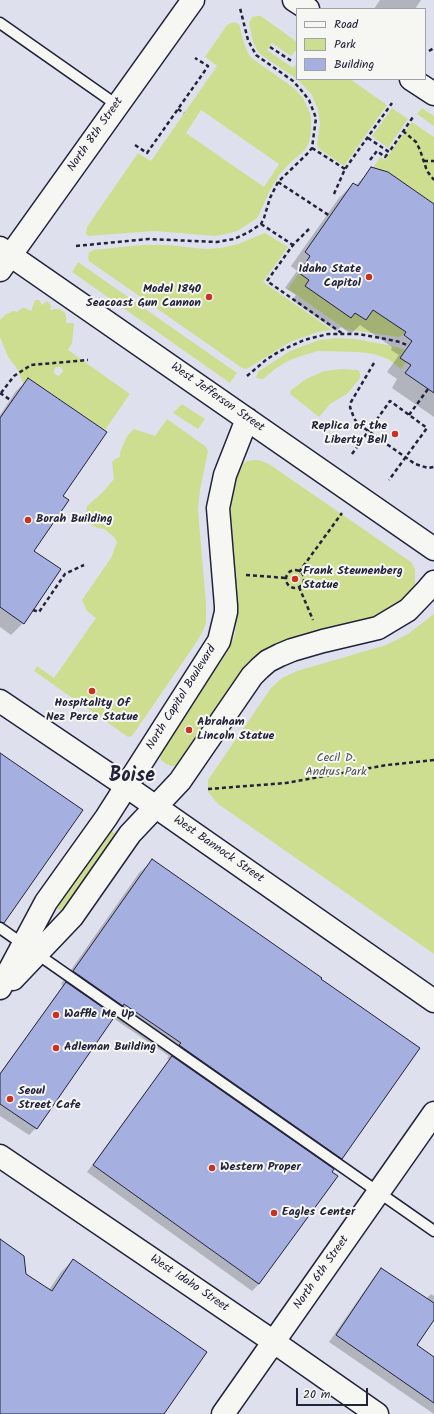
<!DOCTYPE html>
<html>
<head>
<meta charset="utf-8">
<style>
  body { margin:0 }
  #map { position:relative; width:434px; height:1414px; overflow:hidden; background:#dee1ed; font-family:Kalam,sans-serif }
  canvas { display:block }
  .legend { position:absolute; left:296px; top:8px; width:130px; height:72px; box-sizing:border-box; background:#f6f6f2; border:1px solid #a1a1a9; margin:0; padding:5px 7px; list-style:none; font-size:12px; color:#22223b }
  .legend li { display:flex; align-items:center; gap:8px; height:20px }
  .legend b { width:20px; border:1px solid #a1a1a9 }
  .scale { position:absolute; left:296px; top:1388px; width:72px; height:18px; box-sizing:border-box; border:2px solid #22223b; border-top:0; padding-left:5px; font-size:12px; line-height:14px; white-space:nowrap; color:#22223b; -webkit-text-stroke:3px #f6f6f2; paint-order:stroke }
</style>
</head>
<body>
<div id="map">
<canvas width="434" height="1414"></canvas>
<ul class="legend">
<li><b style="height:5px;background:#f6f6f2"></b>Road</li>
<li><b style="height:11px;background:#cede91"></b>Park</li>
<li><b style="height:11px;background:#a5b0e0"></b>Building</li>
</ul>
<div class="scale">20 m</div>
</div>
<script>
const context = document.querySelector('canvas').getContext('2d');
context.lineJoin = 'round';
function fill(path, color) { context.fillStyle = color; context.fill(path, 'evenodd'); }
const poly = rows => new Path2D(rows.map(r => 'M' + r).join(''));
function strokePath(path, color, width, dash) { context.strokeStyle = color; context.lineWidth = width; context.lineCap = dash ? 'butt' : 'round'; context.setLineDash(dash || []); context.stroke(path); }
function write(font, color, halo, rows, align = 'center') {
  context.font = font + ' Kalam,sans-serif'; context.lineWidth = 4; context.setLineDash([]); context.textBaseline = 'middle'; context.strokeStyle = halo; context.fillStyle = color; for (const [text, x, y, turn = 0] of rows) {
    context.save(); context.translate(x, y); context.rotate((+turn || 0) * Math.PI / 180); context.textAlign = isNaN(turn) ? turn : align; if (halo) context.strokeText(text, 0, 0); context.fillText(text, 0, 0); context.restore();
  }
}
const green = poly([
  [257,16,261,16,297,42,297,49,291,56,272,43,267,50,293,68,297,63,297,79,260,54,257,50,253,42,249,23,252,17],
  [234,22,239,24,245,46,249,55,253,59,294,88,303,98,310,113,311,119,311,131,309,142,306,149,289,164,279,175,269,192,259,215,256,219,237,231,222,235,214,236,155,231,88,236,86,234,87,227,138,153,151,161,217,66,205,57,227,25],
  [201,110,279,164,264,187,186,133],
  [297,79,350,79,387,105,344,166,318,148,317,144,320,123,318,110,312,95],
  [392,108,408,119,388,148,372,136],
  [422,108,434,116,434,126,417,114],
  [412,122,434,137,434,211,431,202,386,171,383,175,373,168,380,157,385,160],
  [265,233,288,247,263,282,332,330,318,332,290,342,250,367,246,369,242,368,89,261,88,257,89,253,93,250,141,245,168,245,205,249,221,248,238,244],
  [78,262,237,373,230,383,72,272],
  [299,273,366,320,373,310,406,332,404,335,398,337,345,329,288,289],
  [35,300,39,300,42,305,47,301,51,305,50,310,55,309,60,309,65,313,66,316,66,322,67,323,73,323,74,324,72,343,68,350,130,394,105,430,28,378,24,384,23,383,16,367,8,357,0,337,0,320,5,315,13,311,17,312,22,308,25,308,31,311],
  [57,367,61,367,63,371,59,376,56,375,54,372,54,369],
  [336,338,356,339,397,347,405,350,406,362,401,369,388,359,374,354,358,352,319,351,304,355,288,361,275,369,263,379,256,378,258,372,290,351,319,340],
  [341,369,358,370,360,373,360,378,347,394,330,404,319,417,290,394,291,390,306,379,324,371],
  [182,404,205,419,198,429,173,413],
  [167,419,205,446,208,451,200,490,198,510,206,604,206,622,204,629,198,640,132,736,128,737,34,671,37,666,54,678,96,618,87,611,82,600,111,558,117,542,114,537,104,529,98,528,93,526,88,520,86,512,87,506,102,493,114,479,112,462,115,459,120,457,120,452,127,436,134,429,155,436],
  [253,460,259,460,269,464,411,562,415,569,415,585,413,589,403,599,394,607,374,618,293,641,182,764,177,766,171,766,166,764,161,760,160,755,161,747,226,654,235,634,237,608,228,516,228,505,238,467,247,461],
  [434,614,434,954,218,804,208,792,208,780,271,688,282,678,297,671,386,645,408,634],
  [110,830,117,835,64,911,59,910,56,907,55,904]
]);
const shadow = poly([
  [380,0,421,0,415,9,374,9],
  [372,169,434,212,434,417,392,388,397,379,387,372,399,355,391,350,392,347,360,325,351,334,341,327,336,331,292,300,296,295,285,288,297,271,291,266,339,198,353,184,355,186],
  [28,380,61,496,33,551,23,623,11,635,0,627,0,415,16,391],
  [152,861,341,1158,331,1168,331,1172,336,1176,259,1284,252,1291,87,1172,169,1060,167,1058,169,1056,113,1018,36,1128,29,1135,0,1116,0,1073,63,986,61,984,139,873],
  [0,1240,25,1274,49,1290,61,1272,73,1260,163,1414,0,1414],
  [381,1269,426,1299,431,1294,434,1296,434,1318,415,1346,434,1358,434,1414,329,1342,374,1277]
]);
const building = poly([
  [371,167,388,172,434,204,434,393,405,373,411,365,400,358,412,341,404,335,406,332,373,310,366,320,355,313,351,318,305,286,309,280,299,273,310,256,305,252,353,183,358,186,371,167],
  [28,378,107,432,63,496,69,500,34,551,61,569,24,624,0,607,0,418,28,378],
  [0,753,83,810,4,923,0,922,0,753],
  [152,859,322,978,321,979,420,1048,342,1159,179,1045,181,1043,124,1004,123,1006,73,971,152,859],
  [66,982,115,1016,37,1129,0,1104,0,1074,66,982],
  [172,1056,334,1169,332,1172,338,1176,259,1284,93,1165,172,1056],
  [0,1239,24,1256,26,1274,52,1291,73,1259,207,1352,164,1414,0,1414,0,1239],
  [381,1268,434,1303,434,1320,417,1345,434,1357,434,1403,336,1335,381,1268]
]);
const path = poly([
  [270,47,293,62],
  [429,51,434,48],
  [178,109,184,113],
  [403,131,416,142,420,150,427,171,434,180],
  [368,138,389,152,413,117],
  [135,145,147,153,204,72,208,66,195,58],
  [312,148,345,169],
  [370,160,377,151,385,157,389,152],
  [424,161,434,161],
  [278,182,330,216],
  [334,194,345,169,392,103],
  [261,224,293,245],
  [309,229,293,245,267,281,343,334],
  [76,246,148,239,217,242,234,239,249,232,261,224,264,218,270,198,278,182,307,154,312,148,316,118,309,100,301,90,293,81,256,55,248,40,240,8],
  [374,363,351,402,350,407,354,418,357,423,415,464,428,468,434,467],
  [247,376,267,359,280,351,304,340,328,334,359,334,386,339,400,342,409,346],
  [0,393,12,401],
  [1,393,14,376,31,365,88,360],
  [409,415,428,389],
  [352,454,390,401,427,428,389,480],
  '286 579a9 9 0 1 1 18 0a9 9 0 1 1-18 0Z',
  [299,572,342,513],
  [246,575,286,578],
  [299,587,313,620],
  [33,610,39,612,65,574,84,565],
  [208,789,286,783,387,765,434,760]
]);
const lane = poly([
  [0,23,117,105],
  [0,928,434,1231]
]);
const secondary = poly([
  [294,0,308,9],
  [411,79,434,94],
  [0,248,434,549],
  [0,270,193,0],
  [0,701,126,786,434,1001],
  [13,979,72,917,130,834,180,781,252,676,260,668,268,661,280,655,292,650,323,641,378,628,408,610,428,589,434,582],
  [0,988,46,902,106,818,219,641,226,612,226,606,218,508,225,475,247,419],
  [0,1156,274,1342,377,1414],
  [223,1414,434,1113]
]);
const markers = [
  [369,277,4,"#c8321e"],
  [209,297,4,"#c8321e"],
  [395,434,4,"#c8321e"],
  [28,520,4,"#c8321e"],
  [295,579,4,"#c8321e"],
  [92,691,4,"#c8321e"],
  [189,730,4,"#c8321e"],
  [56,1015,4,"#c8321e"],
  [56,1048,4,"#c8321e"],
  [10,1099,4,"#c8321e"],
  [212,1168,4,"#c8321e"],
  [274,1213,4,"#c8321e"]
];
const streetNames = [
  ["North 8th Street",96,135,-55],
  ["West Jefferson Street",217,398,35],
  ["North Capitol Boulevard",182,698,-58],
  ["West Bannock Street",218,850,35],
  ["North 6th Street",322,1273,-55],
  ["West Idaho Street",189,1284,34]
];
const poiNames = [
  ["Idaho State",361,270,"right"],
  ["Capitol",361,284,"right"],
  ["Model 1840",201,290,"right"],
  ["Seacoast Gun Cannon",201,304,"right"],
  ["Replica of the",387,427,"right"],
  ["Liberty Bell",387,441,"right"],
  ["Borah Building",36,520],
  ["Frank Steunenberg",303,572],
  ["Statue",303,586],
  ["Hospitality Of",92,704,"center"],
  ["Nez Perce Statue",92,718,"center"],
  ["Abraham",197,723],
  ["Lincoln Statue",197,737],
  ["Waffle Me Up",64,1015],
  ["Adleman Building",64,1048],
  ["Seoul",18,1092],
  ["Street Cafe",18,1106],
  ["Western Proper",220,1168],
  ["Eagles Center",282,1213]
];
const parkNames = [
  ["Cecil D.",336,759],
  ["Andrus Park",336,773]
];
const townNames = [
  ["Boise",132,778]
];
fill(green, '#cede91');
fill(shadow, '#0003');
fill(building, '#a5b0e0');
strokePath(building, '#22223b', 1);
strokePath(lane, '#22223b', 13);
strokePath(secondary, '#22223b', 25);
strokePath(path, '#22223b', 2.5, [4, 3]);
strokePath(lane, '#f6f6f2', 10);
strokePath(secondary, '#f6f6f2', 22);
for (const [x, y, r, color] of markers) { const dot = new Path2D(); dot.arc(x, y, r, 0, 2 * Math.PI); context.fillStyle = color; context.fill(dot); strokePath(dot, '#f6f6f2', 1.5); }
write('12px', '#22223b', '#f6f6f2', streetNames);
write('bold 12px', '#22223b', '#f6f6f2', poiNames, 'left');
write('12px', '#4d5150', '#f6f6f2', parkNames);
write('bold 20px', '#22223b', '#f6f6f2', townNames);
</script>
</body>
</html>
